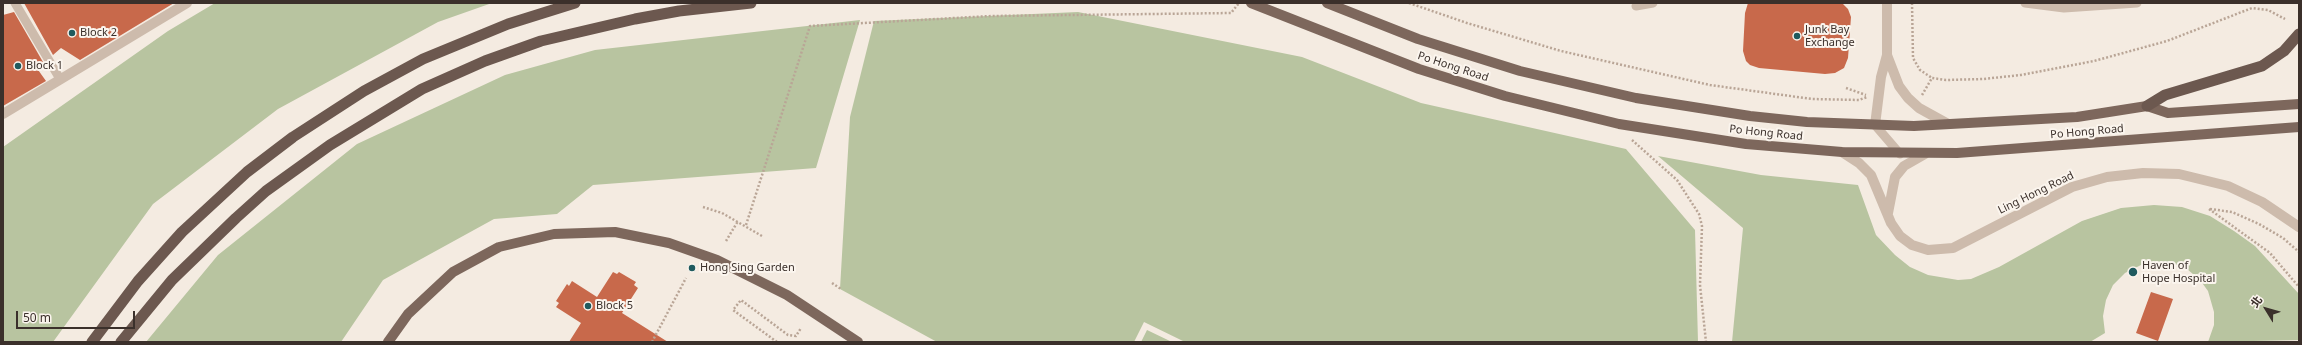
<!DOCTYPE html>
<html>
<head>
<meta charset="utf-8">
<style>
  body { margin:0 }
  #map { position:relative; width:2302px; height:345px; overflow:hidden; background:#f4ebe1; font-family:"Noto Sans","Noto Sans TC",sans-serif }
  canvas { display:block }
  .frame { position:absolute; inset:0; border:4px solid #3b302b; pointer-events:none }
  .north { position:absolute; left:2246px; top:289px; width:40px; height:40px; -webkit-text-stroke:3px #fbf5ee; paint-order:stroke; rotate:307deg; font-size:11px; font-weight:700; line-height:16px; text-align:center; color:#3b302b }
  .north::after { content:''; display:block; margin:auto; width:14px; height:18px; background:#3b302b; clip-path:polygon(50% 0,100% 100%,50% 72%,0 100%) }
  .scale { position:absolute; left:16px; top:311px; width:119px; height:18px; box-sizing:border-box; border:2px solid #3b302b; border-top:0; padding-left:5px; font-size:12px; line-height:14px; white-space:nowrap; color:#3b302b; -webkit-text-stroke:3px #fbf5ee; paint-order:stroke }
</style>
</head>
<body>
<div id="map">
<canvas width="2302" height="345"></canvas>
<div class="frame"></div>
<div class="north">北</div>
<div class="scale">50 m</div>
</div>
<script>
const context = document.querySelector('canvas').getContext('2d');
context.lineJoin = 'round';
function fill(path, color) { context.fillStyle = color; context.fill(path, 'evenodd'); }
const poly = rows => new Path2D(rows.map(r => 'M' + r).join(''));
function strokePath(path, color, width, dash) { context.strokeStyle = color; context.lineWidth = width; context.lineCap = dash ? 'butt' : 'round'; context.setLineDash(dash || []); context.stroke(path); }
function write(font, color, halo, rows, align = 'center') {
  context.font = font + ' "Noto Sans",sans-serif'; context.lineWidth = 4; context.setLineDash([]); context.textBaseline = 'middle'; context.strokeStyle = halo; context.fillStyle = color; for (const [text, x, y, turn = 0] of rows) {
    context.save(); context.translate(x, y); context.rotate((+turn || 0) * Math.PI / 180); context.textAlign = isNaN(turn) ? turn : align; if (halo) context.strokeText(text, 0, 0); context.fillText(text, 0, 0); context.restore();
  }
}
const green = poly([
  [215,3,492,3,438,22,278,109,153,204,53,342,3,342,3,147,168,31],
  [1078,12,1302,57,1421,103,1626,149,1695,230,1698,342,1185,342,1144,322,1134,342,937,342,840,289,850,117,874,21],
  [860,20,816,168,593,185,557,214,494,219,383,280,341,342,146,342,218,255,357,144,505,75,595,50],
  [1658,156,1761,175,1858,185,1876,235,1895,255,1910,267,1928,275,1958,280,1971,279,1999,267,2082,221,2121,208,2154,205,2182,207,2210,216,2234,231,2255,246,2299,294,2299,340,2208,342,2214,325,2214,312,2208,291,2200,280,2187,269,2172,263,2155,262,2141,265,2125,273,2113,285,2106,300,2103,316,2105,333,2090,342,1732,342,1743,228],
  [1147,330,1172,342,1141,342]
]);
const building = poly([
  [24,3,174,3,80,60,61,48,53,55],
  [1748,3,1843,4,1848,9,1851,17,1848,58,1844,68,1835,73,1825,74,1759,68,1750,65,1746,61,1743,51,1745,13],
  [14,12,43,62,36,67,46,81,3,106,3,15],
  [613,272,617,274,619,272,636,282,634,285,638,288,622,313,668,342,569,342,581,323,556,307,559,303,556,301,567,284,569,286,572,281,597,297],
  [2151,292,2173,299,2158,341,2136,333]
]);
const path = poly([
  [1409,3,1467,23,1561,51,1710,85,1812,99,1859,100,1867,97],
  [1912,3,1913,58,1920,70,1932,78],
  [1846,88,1866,95],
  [1922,95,1932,78,1946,80,1983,79,2021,75,2094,61,2167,41,2252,8,2268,10,2285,19],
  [1632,140,1677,180,1699,214,1702,226,1700,285,1706,342],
  [703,207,722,213,762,236],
  [2209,209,2270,253,2299,287],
  [2210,209,2232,212,2259,224,2283,238,2299,252],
  [746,225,810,26,991,16,1231,13,1239,3],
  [726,241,738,221],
  [832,283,841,289],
  [652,342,686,278],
  [777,342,733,310,741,300,788,335,796,336,801,328]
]);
const service = poly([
  [15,3,60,79],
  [2025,3,2064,8,2137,3],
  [1636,6,1653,3],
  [1875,125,1900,154]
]);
const minor = poly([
  [1887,55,1899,86,1908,98,1919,108,1948,124],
  [3,114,187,3],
  [1875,125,1881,77,1887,55,1887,3]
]);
const tertiary = poly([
  [1842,152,1859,163,1871,175,1891,223,1900,236,1912,245,1928,250,1953,248,2072,187,2107,177,2143,173,2179,174,2228,186,2262,202,2299,227],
  [1888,213,1895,177,1904,166,1925,154]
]);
const primary = poly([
  [1251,3,1419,69,1505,96,1619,124,1746,144,1842,152,1957,153,2299,127],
  [1327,3,1418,39,1520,71,1636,98,1750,116,1807,122,1914,126,2077,117,2147,106,2168,113,2299,104],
  [388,342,408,314,453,272,499,247,554,234,615,232,669,243,717,260,787,295,858,342]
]);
const trunk = poly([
  [2147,106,2165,95,2262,66,2284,51,2299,34],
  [92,342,138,281,182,232,247,172,293,137,364,91,423,59,508,24,575,3],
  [121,342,172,280,236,218,266,191,330,145,422,89,485,61,541,41,635,19,679,11,751,3]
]);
const markers = [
  [72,33,4,"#1f5a5e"],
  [1797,36,4,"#1f5a5e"],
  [18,66,4,"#1f5a5e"],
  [692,268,4,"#1f5a5e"],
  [2133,272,5,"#1f5a5e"],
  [588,306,4,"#1f5a5e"]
];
const poiNames = [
  ["Junk Bay",1805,30],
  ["Exchange",1805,43],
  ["Block 2",80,33],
  ["Block 1",26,66],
  ["Haven of",2142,266],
  ["Hope Hospital",2142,279],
  ["Hong Sing Garden",700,268],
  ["Block 5",596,306]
];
const streetNames = [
  ["Po Hong Road",1453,67,18],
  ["Po Hong Road",2087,132,-5],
  ["Po Hong Road",1766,133,6],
  ["Ling Hong Road",2036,193,-26]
];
fill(green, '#b8c4a0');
fill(building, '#c8694b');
strokePath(path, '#b9a596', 2.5, [2, 2]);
strokePath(service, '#cdbbac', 9);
strokePath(minor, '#cdbbac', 10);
strokePath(tertiary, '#cdbbac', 10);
strokePath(primary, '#7d675c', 10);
strokePath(trunk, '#6c584f', 11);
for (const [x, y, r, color] of markers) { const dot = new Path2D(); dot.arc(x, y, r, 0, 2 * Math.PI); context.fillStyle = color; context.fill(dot); strokePath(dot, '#fbf5ee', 1.5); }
write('11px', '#3b302b', '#fbf5ee', poiNames, 'left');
write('11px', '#3b302b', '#fbf5ee', streetNames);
</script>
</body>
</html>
